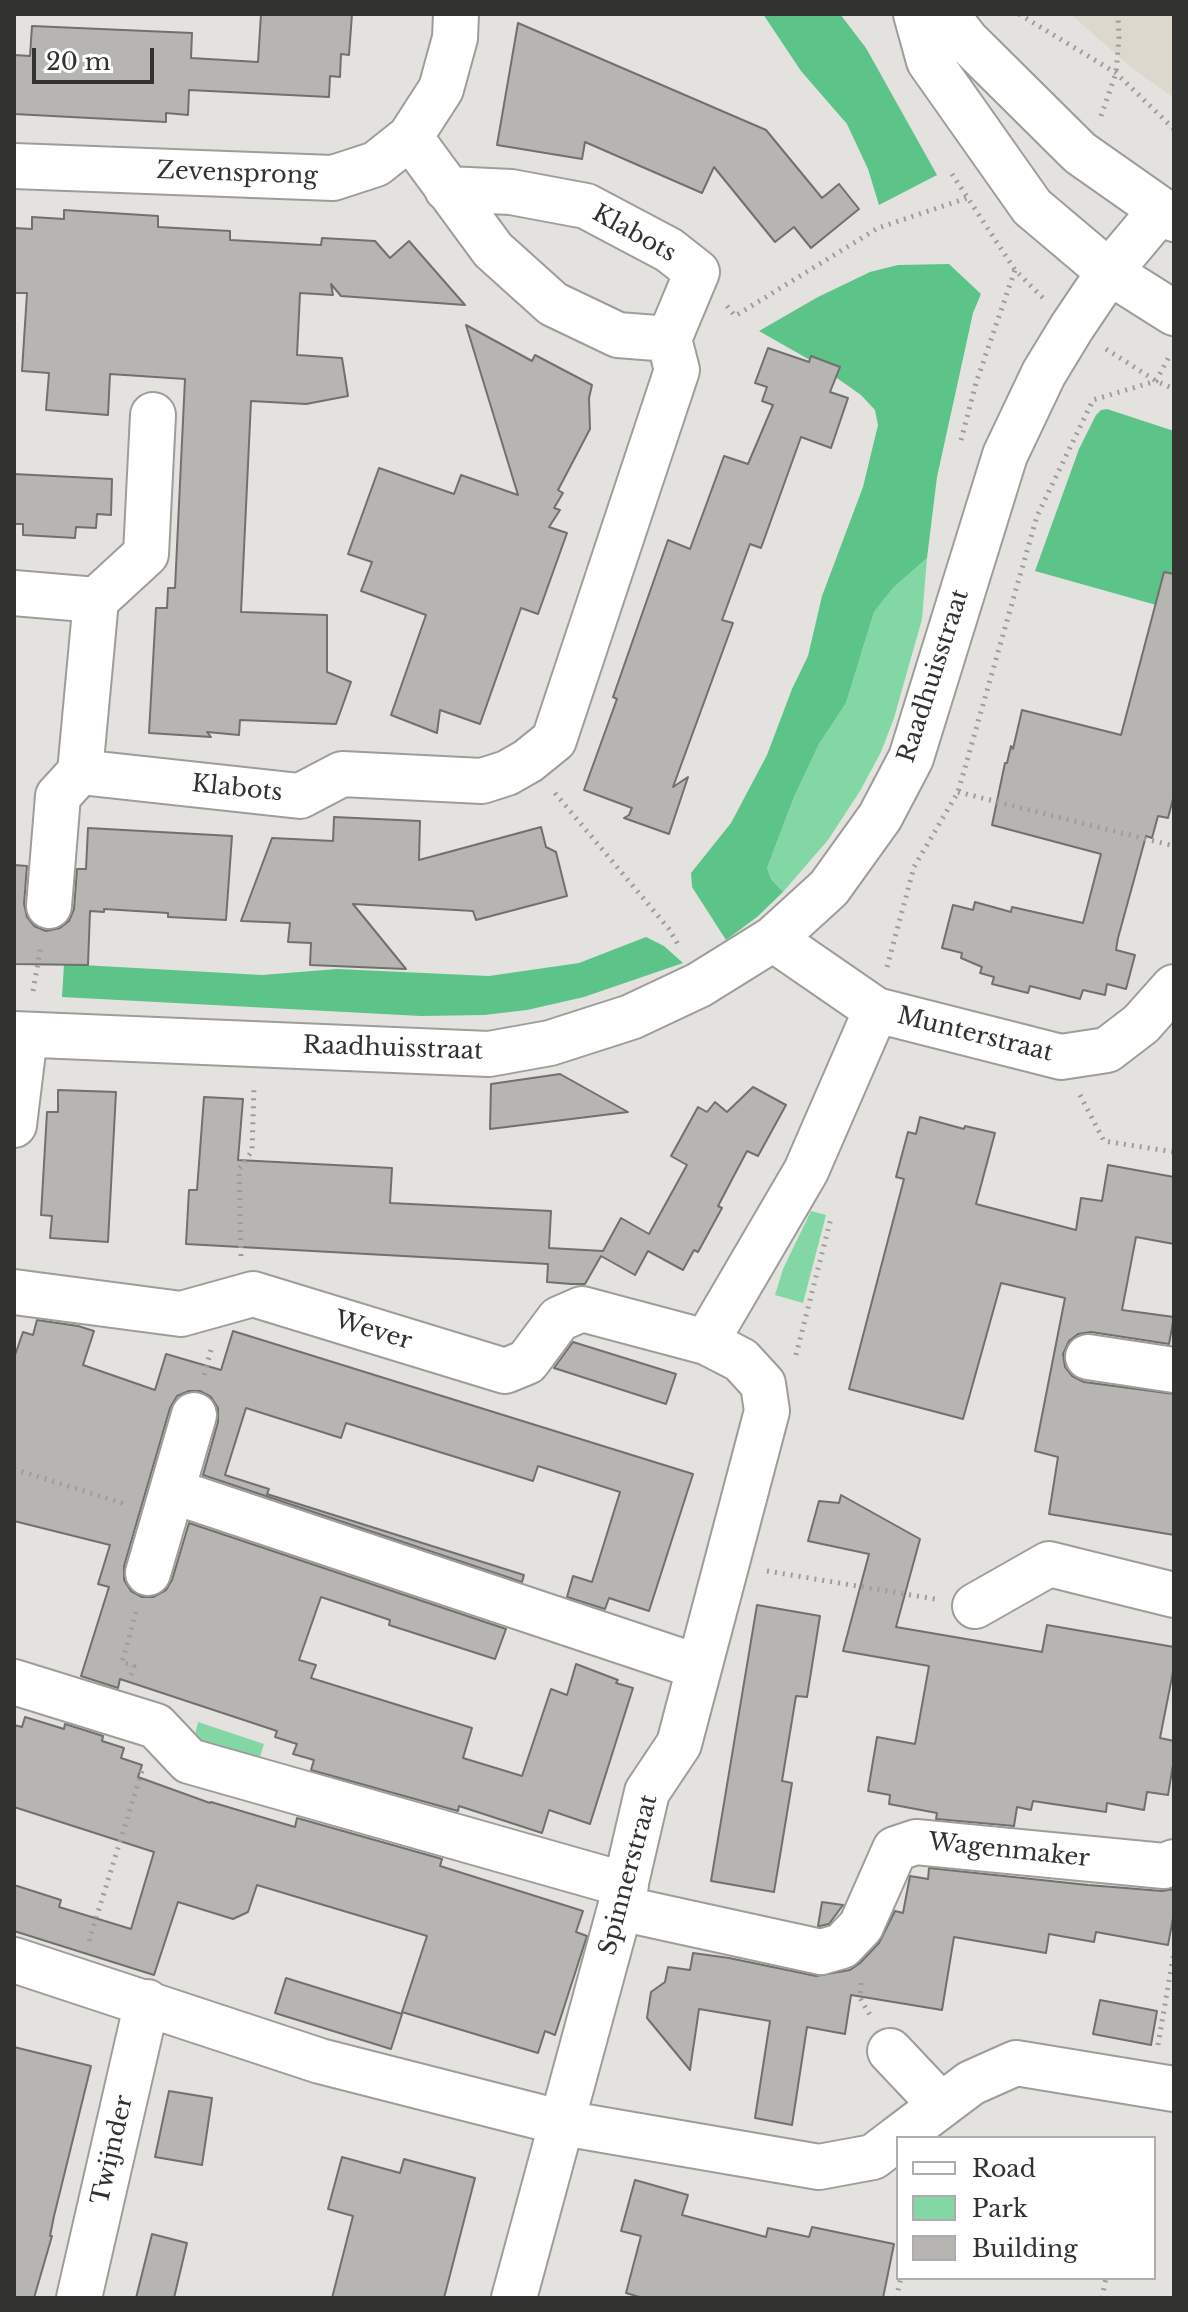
<!DOCTYPE html>
<html>
<head>
<meta charset="utf-8">
<style>
  body { margin:0 }
  #map { position:relative; width:1188px; height:2312px; overflow:hidden; background:#e3e2df; font-family:"Libre Baskerville",serif }
  canvas { display:block }
  .frame { position:absolute; inset:0; border:16px solid #323231; pointer-events:none }
  .legend { position:absolute; left:896px; top:2136px; width:260px; height:144px; box-sizing:border-box; background:#fff; border:2px solid #adadad; margin:0; padding:10px 14px; list-style:none; font-size:24px; color:#323231 }
  .legend li { display:flex; align-items:center; gap:16px; height:40px }
  .legend b { width:40px; border:2px solid #adadad }
  .scale { position:absolute; left:32px; top:48px; width:122px; height:36px; box-sizing:border-box; border:4px solid #323231; border-top:0; padding-left:10px; font-size:24px; line-height:28px; white-space:nowrap; color:#323231; -webkit-text-stroke:6px #fff; paint-order:stroke }
</style>
</head>
<body>
<div id="map">
<canvas width="1188" height="2312"></canvas>
<div class="frame"></div>
<ul class="legend">
<li><b style="height:10px;background:#fff"></b>Road</li>
<li><b style="height:22px;background:#82d7a5"></b>Park</li>
<li><b style="height:22px;background:#b6b5b2"></b>Building</li>
</ul>
<div class="scale">20 m</div>
</div>
<script>
const context = document.querySelector('canvas').getContext('2d');
context.lineJoin = 'round';
function fill(path, color) { context.fillStyle = color; context.fill(path, 'evenodd'); }
const poly = rows => new Path2D(rows.map(r => 'M' + r).join(''));
function strokePath(path, color, width, dash) { context.strokeStyle = color; context.lineWidth = width; context.lineCap = dash ? 'butt' : 'round'; context.setLineDash(dash || []); context.stroke(path); }
function write(font, color, halo, rows, align = 'center') {
  context.font = font + ' "Libre Baskerville",serif'; context.lineWidth = 7; context.setLineDash([]); context.textBaseline = 'middle'; context.strokeStyle = halo; context.fillStyle = color; for (const [text, x, y, turn = 0] of rows) {
    context.save(); context.translate(x, y); context.rotate((+turn || 0) * Math.PI / 180); context.textAlign = isNaN(turn) ? turn : align; if (halo) context.strokeText(text, 0, 0); context.fillText(text, 0, 0); context.restore();
  }
}
const built = poly([
  [1070,14,1174,14,1174,98,1132,68]
]);
const green = poly([
  [927,558,922,619,894,718,881,752,860,791,828,840,783,892,771,879,767,868,794,797,819,744,846,703,874,612,893,588],
  [811,1211,826,1215,803,1303,775,1295,783,1269],
  [198,1722,264,1744,253,1779,189,1761]
]);
const forest = poly([
  [763,14,840,14,866,48,937,175,879,205,868,169,847,124,801,71],
  [949,264,981,294,973,313,937,477,927,558,893,588,874,612,846,703,819,744,794,797,767,868,771,879,783,892,757,917,726,940,692,887,691,873,731,823,767,755,792,689,808,656,822,596,863,487,878,425,875,410,861,395,817,364,759,331,818,297,870,272,898,265],
  [1107,409,1174,431,1174,610,1035,571,1079,449,1096,415,1101,410],
  [646,937,664,946,683,963,584,997,527,1010,484,1015,421,1016,62,997,64,964,262,975,337,969,489,976,579,963]
]);
const building = poly([
  [261,14,352,14,349,55,341,54,340,77,330,76,329,97,189,90,188,115,166,113,166,122,14,114,14,55,30,56,32,26,192,33,191,58,258,62,261,14],
  [518,23,766,130,822,198,839,184,859,209,811,248,794,227,775,242,714,167,702,193,585,142,582,159,497,145,518,23],
  [64,210,158,216,158,227,230,231,230,240,321,245,322,238,375,241,390,258,409,241,465,305,341,296,331,284,333,295,300,293,297,355,342,358,348,396,306,404,251,401,241,612,327,615,327,672,351,682,336,724,240,720,239,735,207,732,211,737,149,733,156,608,167,608,168,588,175,588,185,379,110,374,108,415,46,410,49,373,22,371,27,293,14,293,14,228,32,229,32,217,64,219,64,210],
  [466,325,532,361,535,355,592,385,589,398,590,429,558,490,563,493,554,508,560,510,549,527,567,533,538,614,521,608,480,724,440,710,437,733,391,715,426,615,361,591,372,562,348,554,379,468,454,494,461,475,518,495,466,325],
  [768,348,809,362,811,356,840,367,830,392,848,398,831,448,801,437,761,548,750,544,722,620,733,623,673,787,688,777,669,834,624,818,629,815,632,808,584,790,617,699,613,697,668,540,690,549,724,456,748,464,773,405,762,401,767,387,755,383,768,348],
  [14,474,112,479,111,515,97,514,96,528,76,527,75,538,23,535,23,524,14,524,14,474],
  [1164,572,1174,574,1174,795,1168,818,1158,816,1152,838,1146,836,1118,938,1116,950,1135,955,1126,989,1107,984,1105,995,1083,990,1080,999,1030,986,1028,993,992,984,994,977,980,973,982,967,961,958,962,953,942,948,953,905,973,910,975,902,1011,912,1012,907,1083,923,1101,854,992,825,1005,763,1007,763,1011,746,1013,749,1022,710,1121,735,1164,572],
  [334,817,420,821,419,860,541,827,546,847,556,852,567,896,476,920,473,911,353,904,406,969,310,965,311,943,288,942,290,923,241,921,272,838,333,841,334,817],
  [88,828,232,836,226,920,168,917,168,913,104,909,104,912,90,911,88,965,14,964,14,865,27,866,24,904,27,917,34,926,46,931,60,928,69,921,74,909,77,869,86,869,88,828],
  [560,1074,628,1112,490,1129,491,1084,560,1074],
  [753,1087,786,1105,758,1156,747,1151,718,1206,722,1208,698,1252,694,1250,683,1270,648,1251,635,1275,601,1256,585,1284,571,1284,547,1282,548,1264,186,1244,189,1190,197,1190,204,1097,243,1099,238,1160,392,1168,390,1203,551,1211,549,1248,603,1251,621,1218,649,1234,687,1165,671,1156,698,1107,707,1112,715,1102,727,1112,753,1087],
  [58,1090,116,1092,108,1242,50,1238,52,1216,41,1215,47,1112,58,1112,58,1090],
  [920,1117,964,1129,965,1126,995,1133,976,1204,1076,1230,1081,1198,1102,1201,1108,1165,1174,1177,1174,1244,1136,1237,1122,1310,1174,1317,1169,1344,1091,1332,1078,1334,1069,1341,1063,1354,1065,1367,1072,1376,1084,1382,1174,1394,1174,1535,1049,1514,1058,1457,1035,1451,1065,1298,1001,1283,963,1419,849,1389,904,1179,896,1177,908,1132,916,1134,920,1117],
  [37,1320,78,1326,94,1331,83,1365,155,1390,166,1354,221,1370,233,1331,693,1474,649,1611,609,1598,605,1609,567,1597,573,1576,592,1582,620,1492,538,1466,533,1481,346,1423,341,1438,246,1408,225,1475,269,1489,267,1494,524,1575,522,1582,203,1475,218,1422,218,1408,211,1397,200,1391,189,1391,177,1396,170,1408,124,1566,124,1580,131,1591,142,1597,153,1597,166,1590,172,1580,189,1523,506,1629,495,1659,389,1625,390,1620,321,1597,299,1660,316,1665,311,1678,472,1728,463,1758,522,1776,551,1689,567,1695,576,1664,618,1680,616,1683,633,1688,590,1824,549,1810,542,1833,459,1806,458,1811,311,1770,314,1760,293,1754,297,1744,275,1737,277,1731,120,1679,118,1688,81,1676,109,1587,98,1584,110,1545,14,1521,14,1358,23,1332,33,1335,37,1320],
  [573,1342,676,1374,666,1404,554,1368,573,1342],
  [841,1495,920,1539,896,1627,1042,1652,1047,1625,1174,1647,1174,1667,1160,1738,1174,1741,1174,1759,1168,1795,1147,1792,1144,1810,1107,1803,1106,1812,1033,1801,1031,1810,1017,1807,1014,1826,936,1819,937,1813,889,1804,890,1795,868,1791,877,1737,915,1744,929,1666,843,1651,869,1554,808,1541,819,1501,839,1503,841,1495],
  [757,1605,820,1616,807,1697,796,1696,782,1781,792,1783,774,1892,711,1881,757,1605],
  [25,1717,64,1729,65,1724,103,1736,102,1741,124,1748,121,1758,142,1765,138,1777,210,1803,211,1802,295,1827,297,1818,442,1859,440,1866,583,1911,576,1932,587,1936,555,2035,545,2031,538,2053,402,2012,427,1936,257,1885,248,1912,233,1919,178,1902,154,1975,14,1931,14,1885,61,1900,59,1907,131,1929,154,1852,14,1807,14,1725,22,1727,25,1717],
  [929,1868,1088,1885,1162,1891,1174,1889,1174,1913,1168,1945,1096,1932,1094,1942,1049,1934,1046,1953,954,1937,942,2010,851,1995,845,2034,807,2027,792,2125,755,2118,770,2021,699,2009,690,2070,647,2018,651,1992,665,1982,668,1967,690,1970,693,1953,729,1958,816,1976,850,1970,860,1963,879,1943,895,1911,903,1913,910,1876,928,1879,929,1868],
  [822,1902,843,1905,829,1924,820,1926,818,1926,822,1902],
  [286,1978,402,2014,391,2049,275,2013,286,1978],
  [1100,2000,1157,2011,1151,2045,1093,2034,1100,2000],
  [14,2047,91,2066,54,2216,50,2236,52,2236,34,2298,14,2298,14,2047],
  [169,2091,212,2098,202,2165,155,2157,169,2091],
  [342,2157,400,2173,404,2159,475,2178,444,2298,332,2298,353,2216,328,2209,342,2157],
  [635,2180,688,2195,682,2215,766,2237,768,2228,809,2237,812,2227,894,2244,883,2298,643,2298,626,2293,641,2236,621,2231,635,2180],
  [152,2234,187,2243,174,2298,136,2298,152,2234]
]);
const path = poly([
  [1019,14,1116,73,1174,129],
  [1101,116,1116,73,1119,38,1118,14],
  [952,174,1015,270,1043,298],
  [727,306,735,316,878,228,967,198],
  [1106,349,1156,381,1174,389],
  [961,440,976,383,1015,270],
  [958,792,1174,846],
  [555,793,669,929,679,946],
  [887,967,914,867,958,792,1037,516,1093,400,1156,381,1170,355],
  [33,991,41,946],
  [1080,1095,1104,1141,1174,1152],
  [241,1256,239,1169,252,1151,254,1086],
  [796,1355,831,1218],
  [204,1375,211,1350],
  [14,1469,125,1504],
  [767,1571,935,1599],
  [131,1675,134,1666,122,1662,136,1612],
  [89,1941,142,1771],
  [861,1983,860,1998,870,2015],
  [1158,2045,1174,1952],
  [896,2298,901,2278],
  [1102,2298,1106,2278]
]);
const minor = poly([
  [410,137,493,250,553,304,618,335,669,339],
  [14,166,333,178,376,164,410,137,441,89,455,38,456,14],
  [14,593,96,600],
  [80,772,300,796,342,774,482,781,507,773,528,761,554,740,677,370,669,339,697,272,669,250,586,206,511,192,447,189],
  [49,906,58,796,80,772,96,600,146,554,153,415],
  [773,939,876,1010,1061,1057,1107,1050,1141,1024,1174,987],
  [14,1034,489,1054,550,1043,631,1017,699,985,773,939,829,888,880,817,911,758,1005,455,1044,373,1072,327,1109,272,1161,210],
  [14,1125,25,1035],
  [14,1292,181,1314,253,1294,505,1371,527,1362,559,1319,582,1309,706,1342],
  [1088,1357,1174,1370],
  [172,1491,699,1667],
  [148,1573,194,1415],
  [975,1606,1049,1564,1174,1595],
  [14,1682,156,1726,189,1761,626,1885],
  [620,1908,821,1952,842,1946,861,1926,895,1849,916,1842,1164,1866,1174,1862],
  [14,1960,320,2061,563,2123,819,2167,873,2157,898,2138],
  [890,2051,941,2105],
  [898,2138,971,2083,1016,2063,1174,2089],
  [79,2298,147,2002],
  [514,2298,620,1908,647,1792,679,1744,767,1411,763,1384,741,1360,706,1342,806,1171,876,1010]
]);
const major = poly([
  [916,14,929,61,1032,207,1109,272,1174,313],
  [946,14,966,40,1080,153,1174,219]
]);
const streetNames = [
  ["Zevensprong",237,174,2],
  ["Klabots",634,234,29],
  ["Raadhuisstraat",934,676,-72],
  ["Klabots",237,789,6],
  ["Munterstraat",975,1035,14],
  ["Raadhuisstraat",393,1049,2],
  ["Wever",373,1331,17],
  ["Wagenmaker",1009,1851,6],
  ["Spinnerstraat",629,1875,-75],
  ["Twijnder",113,2150,-77]
];
fill(built, '#dcd8ce');
fill(green, '#82d7a5');
fill(forest, '#5cc389');
fill(building, '#b6b5b2');
strokePath(building, '#71706d', 2);
strokePath(minor, '#9e9d99', 48);
strokePath(major, '#9e9d99', 48);
strokePath(path, '#9e9d9b', 5, [2, 6]);
strokePath(minor, '#fff', 44);
strokePath(major, '#fff', 44);
write('24px', '#323231', '#fff', streetNames);
</script>
</body>
</html>
